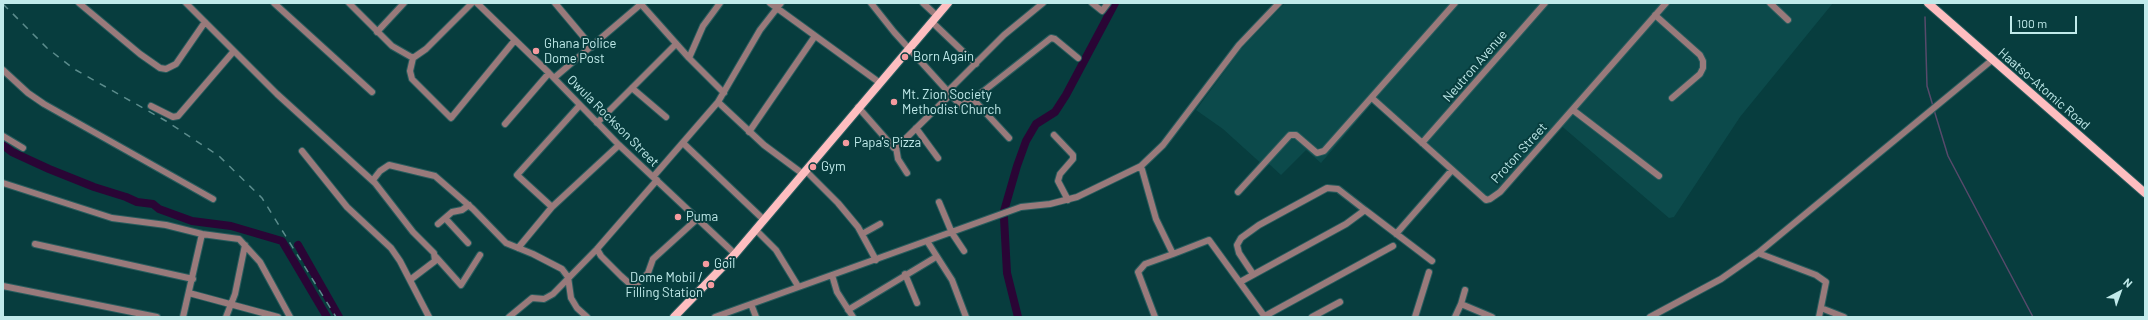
<!DOCTYPE html>
<html>
<head>
<meta charset="utf-8">
<style>
  body { margin:0 }
  #map { position:relative; width:2148px; height:320px; overflow:hidden; background:#073d3e; font-family:Barlow,sans-serif }
  canvas { display:block }
  .frame { position:absolute; inset:0; border:4px solid #c0eaea; pointer-events:none }
  .north { position:absolute; left:2100px; top:272px; width:40px; height:40px; -webkit-text-stroke:3px #073d3e; paint-order:stroke; rotate:41deg; font-size:11px; font-weight:700; line-height:16px; text-align:center; color:#c0eaea }
  .north::after { content:''; display:block; margin:auto; width:14px; height:18px; background:#c0eaea; clip-path:polygon(50% 0,100% 100%,50% 72%,0 100%) }
  .scale { position:absolute; left:2010px; top:16px; width:67px; height:18px; box-sizing:border-box; border:2px solid #c0eaea; border-top:0; padding-left:5px; font-size:12px; line-height:14px; white-space:nowrap; color:#c0eaea; -webkit-text-stroke:3px #073d3e; paint-order:stroke }
</style>
</head>
<body>
<div id="map">
<canvas width="2148" height="320"></canvas>
<div class="frame"></div>
<div class="north">N</div>
<div class="scale">100 m</div>
</div>
<script>
const context = document.querySelector('canvas').getContext('2d');
context.lineJoin = 'round';
function fill(path, color) { context.fillStyle = color; context.fill(path, 'evenodd'); }
const poly = rows => new Path2D(rows.map(r => 'M' + r).join(''));
function strokePath(path, color, width, dash) { context.strokeStyle = color; context.lineWidth = width; context.lineCap = dash ? 'butt' : 'round'; context.setLineDash(dash || []); context.stroke(path); }
function write(font, color, halo, rows, align = 'center') {
  context.font = font + ' Barlow,sans-serif'; context.lineWidth = 4; context.setLineDash([]); context.textBaseline = 'middle'; context.strokeStyle = halo; context.fillStyle = color; for (const [text, x, y, turn = 0] of rows) {
    context.save(); context.translate(x, y); context.rotate((+turn || 0) * Math.PI / 180); context.textAlign = isNaN(turn) ? turn : align; if (halo) context.strokeText(text, 0, 0); context.fillText(text, 0, 0); context.restore();
  }
}
const built = poly([
  [1285,3,1833,3,1740,117,1674,217,1669,218,1558,123,1495,193,1486,198,1373,102,1321,163,1306,150,1281,175,1269,164,1265,167,1223,129,1196,110,1241,49]
]);
const stream = poly([
  [1925,17,1927,86,1933,106],
  [1934,110,1948,156,2033,317]
]);
const river = poly([
  [3,145,12,152,49,169,94,187,126,197,137,202,153,204,159,209,192,221,231,226,282,241,327,317],
  [1004,211,1017,166,1026,141,1036,124,1055,112,1066,95,1115,3],
  [1004,218,1007,273,1018,317],
  [298,245,339,317]
]);
const minor = poly([
  [79,3,140,54,160,68,166,69,176,64,205,22],
  [186,3,277,94,375,183,413,232,434,253,435,261,410,280],
  [274,3,372,92],
  [349,3,392,46,413,58,426,49,472,3],
  [477,3,549,73,619,145,735,254],
  [555,3,592,47],
  [640,3,689,58,724,93],
  [770,3,880,83],
  [871,3,894,32,961,106,985,90,1051,38,1055,39,1078,58],
  [923,3,937,16],
  [1092,3,1102,11,1108,3],
  [1770,3,1788,20],
  [1655,15,1700,55,1703,61,1703,68,1700,74,1672,98],
  [932,22,976,64],
  [377,32,404,3],
  [413,58,410,71,412,79,451,118,515,40],
  [689,58,703,26,720,3],
  [3,70,28,93,44,104,213,199],
  [554,78,641,4],
  [632,88,666,117],
  [948,91,1004,35,1043,3],
  [1372,98,1486,200,1490,199,1500,192,1666,3],
  [973,99,1009,138],
  [718,102,764,145,803,174],
  [151,106,173,117,178,116,233,52],
  [858,107,894,148,898,146,951,94],
  [1573,110,1659,176],
  [597,123,676,44],
  [505,124,549,73],
  [916,128,938,158],
  [749,132,815,36],
  [1054,135,1073,155,1073,159,1060,174,1058,181,1068,200],
  [3,136,23,148],
  [683,143,764,220],
  [1422,143,1545,3],
  [896,147,898,159,907,173],
  [302,151,347,207,391,248,400,261,429,317],
  [1141,166,1156,219,1173,254,1145,264,1138,272,1155,317],
  [806,171,838,203,858,227,876,260],
  [653,177,718,102,760,30,781,3],
  [373,180,380,171,389,165,435,176,473,209,506,243,533,254,562,269,568,277,571,298,577,308,587,317],
  [3,183,112,218,166,225,202,234,239,239,260,262,290,317],
  [1238,192,1290,135,1296,135,1317,153,1324,151,1455,3],
  [939,202,952,233,964,251],
  [552,207,517,175,580,105],
  [445,218,468,243],
  [438,224,452,212,462,210,469,205],
  [756,230,776,250,798,286],
  [862,234,880,224],
  [1396,234,1452,170],
  [927,241,952,280,966,317],
  [35,244,193,279],
  [518,248,552,207,619,145],
  [597,249,601,256,621,276,630,284,636,285,648,273,653,259,697,219],
  [1758,253,1816,275,1826,282,1819,317],
  [1173,254,1209,240,1265,317],
  [436,257,461,285,480,255],
  [905,274,917,303],
  [1253,274,1239,253,1237,245,1241,238,1259,225,1327,188,1338,189,1365,210],
  [832,275,837,292,853,317],
  [1240,282,1346,224,1365,210,1432,261],
  [3,286,157,317],
  [189,293,278,317],
  [751,304,756,317],
  [1461,304,1465,290],
  [1821,308,1844,317],
  [848,310,936,257],
  [1265,316,1393,246],
  [183,317,202,234],
  [226,317,235,294,245,245],
  [509,317,532,298,544,299,553,294,597,249,657,180],
  [715,317,1021,207,1050,204,1077,197,1141,166,1163,145,1239,45,1279,3],
  [1312,317,1340,302],
  [1415,317,1429,272],
  [1455,317,1461,304,1492,317],
  [1650,317,1721,279,1758,253,1992,60]
]);
const major = poly([
  [1928,3,2145,193],
  [674,317,735,254,948,3]
]);
const rail = poly([
  [3,4,47,48,74,69,166,121,219,156,262,198,336,317]
]);
const markers = [
  [536,51,4,"#f59b9f"],
  [905,57,4,"#f59b9f"],
  [894,102,4,"#f59b9f"],
  [846,143,4,"#f59b9f"],
  [813,167,4,"#f59b9f"],
  [678,217,4,"#f59b9f"],
  [706,264,4,"#f59b9f"],
  [711,285,4,"#f59b9f"]
];
const poiNames = [
  ["Ghana Police",544,44],
  ["Dome Post",544,59],
  ["Born Again",913,57],
  ["Mt. Zion Society",902,95],
  ["Methodist Church",902,110],
  ["Papa's Pizza",854,143],
  ["Gym",821,167],
  ["Puma",686,217],
  ["Goil",714,264],
  ["Dome Mobil /",703,278,"right"],
  ["Filling Station",703,293,"right"]
];
const streetNames = [
  ["Neutron Avenue",1475,66,-49],
  ["Haatso-Atomic Road",2044,89,41],
  ["Owula Rockson Street",613,121,45],
  ["Proton Street",1519,153,-48]
];
fill(built, '#0c4a4b');
strokePath(stream, '#574a6b', 1.5);
strokePath(river, '#2a0535', 8);
strokePath(minor, '#285c5d', 8);
strokePath(major, '#285c5d', 10);
strokePath(minor, '#997a7b', 6);
strokePath(major, '#febec0', 8);
strokePath(rail, '#5b8c8c', 1.5, [7, 7]);
for (const [x, y, r, color] of markers) { const dot = new Path2D(); dot.arc(x, y, r, 0, 2 * Math.PI); context.fillStyle = color; context.fill(dot); strokePath(dot, '#073d3e', 1.5); }
write('13px', '#c0eaea', '#073d3e', poiNames, 'left');
write('13px', '#c0eaea', '#073d3e', streetNames);
</script>
</body>
</html>
